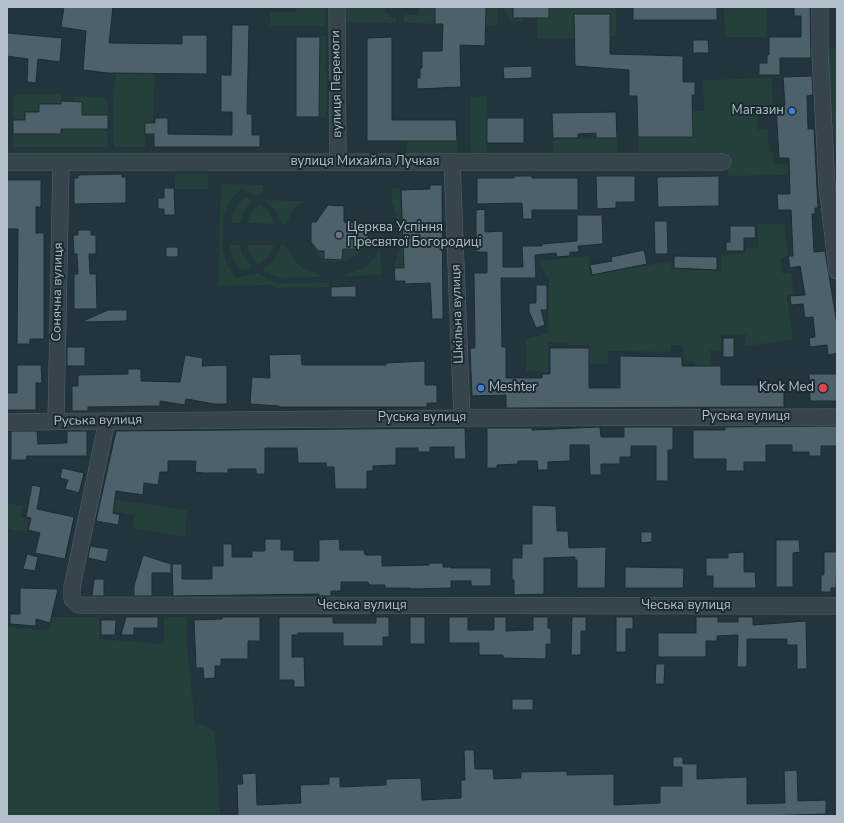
<!DOCTYPE html>
<html>
<head>
<meta charset="utf-8">
<style>
  body { margin:0 }
  #map { position:relative; width:844px; height:823px; overflow:hidden; background:#22343c; font-family:"Nunito Sans",sans-serif }
  canvas { display:block }
  .frame { position:absolute; inset:0; border:8px solid #b1c0c8; pointer-events:none }
</style>
</head>
<body>
<div id="map">
<canvas width="844" height="823"></canvas>
<div class="frame"></div>
</div>
<script>
const context = document.querySelector('canvas').getContext('2d');
context.lineJoin = 'round';
function fill(path, color) { context.fillStyle = color; context.fill(path, 'evenodd'); }
const poly = rows => new Path2D(rows.map(r => 'M' + r).join(''));
function strokePath(path, color, width, dash) { context.strokeStyle = color; context.lineWidth = width; context.lineCap = dash ? 'butt' : 'round'; context.setLineDash(dash || []); context.stroke(path); }
function write(font, color, halo, rows, align = 'center') {
  context.font = font + ' "Nunito Sans",sans-serif'; context.lineWidth = 4; context.setLineDash([]); context.textBaseline = 'middle'; context.strokeStyle = halo; context.fillStyle = color; for (const [text, x, y, turn = 0] of rows) {
    context.save(); context.translate(x, y); context.rotate((+turn || 0) * Math.PI / 180); context.textAlign = isNaN(turn) ? turn : align; if (halo) context.strokeText(text, 0, 0); context.fillText(text, 0, 0); context.restore();
  }
}
const green = poly([
  [296,7,325,7,325,26,270,26,270,12,296,12],
  [346,7,385,7,385,14,389,14,389,17,396,17,396,23,346,22],
  [419,7,435,7,435,24,404,23,404,15,419,15],
  [486,7,498,7,497,26,486,26],
  [504,7,513,7,514,18,522,18,522,21,512,21,505,13],
  [549,7,616,7,616,36,610,36,610,14,574,14,574,39,537,38,537,18],
  [724,7,767,7,767,37,725,37],
  [326,36,326,117,319,117,320,37,296,36],
  [827,48,837,48,837,168,827,52],
  [116,73,155,74,153,123,145,123,145,147,114,147,113,103],
  [772,78,773,105,757,106,758,130,768,130,769,151,773,152,773,164,788,164,788,175,728,176,727,153,638,153,638,137,693,137,692,111,704,111,703,80],
  [25,94,61,94,61,119,47,104,39,104,39,112,25,120,13,120,13,97,15,95],
  [73,96,104,98,108,102,108,115,82,115,82,102,75,102,73,114],
  [487,96,487,154,471,154,470,97],
  [61,129,107,129,108,147,13,147,13,134,61,134],
  [617,138,617,153,553,153,553,139],
  [407,141,457,141,457,154,407,154],
  [175,174,208,174,208,189,175,189],
  [221,184,263,185,263,192,257,196,241,189,230,201,224,215,222,245,226,262,235,278,258,273,269,280,278,283,329,282,329,287,278,288,270,285,218,286],
  [392,188,400,188,404,267,394,267,399,248,400,228,392,203],
  [245,197,252,201,244,211,240,223,231,223,236,206],
  [263,200,304,201,293,210,286,224,281,224,275,210],
  [259,204,268,210,275,224,247,223,251,212],
  [757,224,784,224,788,256,780,258,783,274,791,273,794,294,787,296,793,340,746,346,746,334,721,334,721,350,710,350,710,366,695,366,695,361,684,362,683,345,670,345,670,352,608,351,608,364,589,364,589,345,568,345,567,342,548,342,548,372,526,371,526,339,548,333,549,280,538,261,589,256,589,276,671,261,671,269,721,271,721,254,746,254,746,248,758,247],
  [368,241,368,244,357,255,348,260,337,262,327,261,319,257,311,243,315,243,315,247,318,251,324,251,342,260,343,249,360,249],
  [229,245,240,245,242,254,252,268,241,270,234,260],
  [247,245,274,245,269,256,258,265,249,253],
  [281,245,285,246,296,262,304,269,323,277,281,278,272,275,262,270,274,261],
  [380,249,382,275,344,276,365,267,376,257],
  [100,497,187,510,185,537,132,528,134,515,98,508],
  [7,503,23,506,20,517,29,520,26,533,7,528],
  [52,617,99,617,99,639,164,644,164,617,187,617,187,646,195,724,205,725,215,732,220,816,7,816,7,627,48,630]
]);
const building = poly([
  [64,7,113,7,109,43,182,44,182,35,207,35,207,74,108,73,83,70,86,31,61,27,64,7],
  [435,7,486,7,485,46,460,45,461,87,417,89,417,78,420,78,420,68,422,68,422,51,442,51,443,24,435,24,435,7],
  [513,7,549,7,549,18,513,18,513,7],
  [633,7,717,7,717,20,633,20,633,7],
  [794,7,810,7,811,58,780,58,780,75,759,75,759,63,767,63,767,54,769,55,769,37,801,37,801,16,794,16,794,7],
  [574,14,610,14,610,54,683,56,683,82,695,82,695,95,692,95,693,137,638,137,637,96,629,96,629,70,575,66,574,14],
  [232,25,249,25,247,114,252,114,252,135,260,135,260,147,154,147,154,134,145,134,145,123,155,123,155,118,168,118,168,134,232,135,232,112,221,112,221,75,231,75,232,25],
  [7,33,62,38,60,62,38,59,36,83,27,82,28,59,7,56,7,33],
  [296,37,320,37,319,117,296,117,296,37],
  [392,37,392,120,456,120,457,141,367,141,367,38,392,37],
  [693,40,708,40,709,53,693,53,693,40],
  [532,66,532,78,504,79,503,67,532,66],
  [812,76,813,95,807,96,808,129,814,129,818,208,815,208,815,214,812,214,814,252,825,251,837,324,837,353,828,355,827,345,810,347,809,338,815,337,813,317,805,318,803,304,791,305,790,296,805,295,800,266,790,268,788,256,793,256,791,210,778,210,777,194,790,194,789,158,779,158,776,105,785,105,783,77,812,76],
  [61,101,82,102,82,115,108,115,108,129,61,129,61,134,13,134,13,120,25,120,25,112,39,112,39,104,61,104,61,101],
  [616,112,617,138,596,138,596,133,578,134,578,138,553,138,552,113,616,112],
  [487,118,524,118,524,143,487,143,487,118],
  [122,174,122,177,126,177,126,203,74,204,74,178,78,178,78,175,122,174],
  [514,176,532,176,532,178,578,178,578,210,532,210,532,219,523,219,522,203,477,204,477,178,514,178,514,176],
  [596,176,635,176,635,202,616,202,616,208,597,209,596,176],
  [719,176,719,206,658,207,657,177,719,176],
  [7,180,41,180,41,207,36,207,36,233,44,233,44,339,30,339,30,344,17,344,18,229,7,229,7,180],
  [430,185,442,185,443,319,432,319,430,283,405,284,405,281,395,281,394,268,404,268,401,190,430,189,430,185],
  [164,188,174,188,175,215,164,215,164,209,158,209,158,198,164,198,164,188],
  [328,205,344,206,344,222,360,223,368,229,368,241,360,249,343,249,342,260,324,259,324,251,318,251,311,242,311,222,316,222,328,205],
  [485,209,485,232,503,231,503,267,523,267,522,246,542,246,542,244,577,241,577,215,602,215,603,244,578,246,579,252,570,252,570,256,557,257,556,253,535,255,536,278,501,278,502,347,506,347,506,378,542,378,542,374,550,374,550,348,589,348,589,388,620,388,620,356,682,357,682,366,721,366,721,385,760,385,760,382,772,382,772,386,784,386,784,407,506,408,506,395,472,396,470,348,475,348,474,273,487,273,487,252,476,252,476,210,485,209],
  [654,221,667,221,668,254,655,254,654,221],
  [730,226,755,226,756,238,744,238,744,251,726,251,726,242,730,242,730,226],
  [78,230,91,230,91,235,96,235,96,254,89,254,90,274,96,274,97,309,74,309,74,274,78,274,77,254,74,254,73,235,78,235,78,230],
  [166,247,178,247,178,257,166,257,166,247],
  [644,250,647,264,592,275,590,265,612,261,611,257,644,250],
  [674,256,717,257,717,270,674,268,674,256],
  [536,285,547,285,547,310,541,310,545,325,536,328,529,311,529,303,536,303,536,285],
  [356,286,356,297,331,297,331,287,356,286],
  [108,310,127,310,127,321,81,322,108,310],
  [723,338,734,338,734,357,723,357,723,338],
  [67,347,85,347,85,366,67,366,67,347],
  [301,354,302,365,386,365,386,363,425,361,425,385,437,385,437,403,427,403,427,407,279,407,279,406,250,404,252,377,270,378,269,355,301,354],
  [185,355,203,358,202,366,227,365,227,404,215,404,186,399,185,405,160,401,160,406,88,407,88,411,72,411,72,386,78,386,78,375,128,374,128,369,141,369,141,381,180,382,185,355],
  [17,365,41,365,42,383,36,383,36,410,7,410,7,393,17,393,17,365],
  [809,374,837,374,837,401,810,401,809,374],
  [837,426,837,446,821,446,821,456,809,456,809,452,792,452,792,445,766,445,766,462,744,462,744,471,726,471,726,459,693,459,693,430,725,430,725,427,837,426],
  [600,427,601,437,624,437,624,427,673,427,673,450,668,450,668,481,656,481,656,446,631,446,631,457,620,457,620,464,601,464,601,475,590,475,589,445,570,445,570,461,548,462,548,470,538,470,537,461,518,461,518,464,497,465,497,468,487,468,487,428,532,428,532,430,600,427],
  [465,428,466,459,454,459,454,447,430,447,430,452,418,452,418,448,396,448,396,465,373,466,373,471,367,471,367,489,335,489,334,467,326,467,326,463,298,463,297,448,265,448,265,474,256,474,256,469,228,469,228,473,203,473,195,472,196,461,168,461,168,472,160,472,158,485,144,483,143,495,116,491,113,513,120,515,118,525,96,521,116,431,465,428],
  [11,431,37,431,38,444,67,443,67,431,87,431,87,456,27,456,26,460,11,460,11,431],
  [62,468,84,473,79,493,65,489,68,480,60,478,62,468],
  [32,485,41,487,37,509,74,517,65,559,35,553,40,533,28,530,31,518,26,517,32,485],
  [532,505,556,506,557,531,568,531,569,548,606,547,605,588,577,588,577,560,575,560,575,557,544,558,544,594,514,595,514,580,512,580,512,558,522,558,522,544,532,544,532,505],
  [641,532,652,532,652,542,641,543,641,532],
  [265,539,281,539,281,550,294,550,294,561,319,561,319,540,339,539,340,550,364,550,365,555,382,555,382,566,429,565,429,563,443,563,443,567,451,567,451,568,491,568,491,586,471,586,471,581,451,581,451,588,411,589,411,588,385,588,385,585,369,585,368,582,341,582,341,591,331,591,331,596,319,596,319,594,173,596,172,564,182,564,182,579,212,579,212,566,223,566,223,544,232,544,232,557,252,557,252,551,265,551,265,539],
  [776,540,799,540,800,552,793,553,793,587,776,587,776,540],
  [90,546,109,549,106,562,88,558,90,546],
  [744,552,744,572,755,572,756,588,713,588,713,576,706,576,706,558,728,558,728,553,744,552],
  [824,552,837,552,836,588,831,588,831,592,821,592,821,575,824,575,824,552],
  [27,554,38,557,35,571,23,569,27,554],
  [143,555,171,564,171,573,152,573,152,596,134,596,134,586,143,555],
  [625,567,684,568,683,588,625,588,625,567],
  [94,579,104,579,104,596,92,596,94,579],
  [20,588,58,589,50,623,36,619,36,626,10,624,10,614,20,614,20,588],
  [126,617,158,617,158,628,134,628,134,635,121,635,126,617],
  [222,617,260,617,260,641,248,641,248,659,221,659,221,666,215,666,215,678,204,679,203,668,196,668,194,620,222,619,222,617],
  [279,617,333,617,333,623,376,623,376,617,389,617,389,637,383,637,383,646,343,646,343,633,298,633,298,635,292,635,292,657,304,657,305,687,294,687,294,680,279,680,279,617],
  [410,617,425,617,425,644,410,644,410,617],
  [449,617,468,617,468,630,494,630,494,617,506,617,506,631,533,630,533,617,548,617,548,628,551,628,551,644,546,644,546,659,503,658,503,655,479,655,479,643,449,643,449,617],
  [572,617,586,617,586,631,581,631,581,655,571,655,572,617],
  [616,617,633,617,633,629,626,629,626,652,616,652,616,617],
  [696,617,718,617,718,622,738,622,738,617,753,617,753,625,806,621,807,669,797,669,797,645,787,645,787,639,747,639,747,667,737,667,738,635,717,636,717,641,706,641,706,657,658,657,658,633,696,633,696,617],
  [101,620,116,620,115,635,101,635,101,620],
  [656,664,665,664,664,684,655,684,656,664],
  [512,699,533,699,533,710,512,710,512,699],
  [464,750,474,750,475,769,493,769,494,779,521,778,521,772,567,771,567,775,614,774,614,805,660,803,660,786,682,786,682,767,673,767,673,757,683,757,683,764,697,764,697,779,747,777,747,804,785,803,784,771,797,770,798,801,826,800,826,814,762,816,238,816,237,784,243,784,242,774,256,773,257,805,301,803,300,785,329,784,329,777,340,777,340,787,386,785,386,779,421,778,422,800,461,798,461,780,465,780,464,750]
]);
const minor = poly([
  [337,7,338,162],
  [820,7,820,53,827,186,837,271],
  [7,162,723,162],
  [452,162,462,418],
  [56,421,61,162],
  [107,421,72,587,72,599,78,605,837,606],
  [7,422,462,418,837,417]
]);
const markers = [
  [792,111,4,"#3f7fe0"],
  [339,235,4,"#6b7280"],
  [481,388,4,"#3f7fe0"],
  [823,388,5,"#e0444e"]
];
const streetNames = [
  ["вулиця Перемоги",337,84,-91],
  ["вулиця Михайла Лучкая",365,162],
  ["Сонячна вулиця",58,292,-89],
  ["Шкільна вулиця",458,314,-92],
  ["Руська вулиця",746,417],
  ["Руська вулиця",422,418],
  ["Руська вулиця",98,421,-1],
  ["Чеська вулиця",362,606],
  ["Чеська вулиця",686,606]
];
const poiNames = [
  ["Магазин",784,111],
  ["Церква Успіння",347,228,"left"],
  ["Пресвятої Богородиці",347,243,"left"],
  ["Meshter",489,388,"left"],
  ["Krok Med",814,388]
];
fill(green, '#253f3a');
fill(building, '#4d616a');
strokePath(building, '#1d2c33', 1);
strokePath(minor, '#54636a', 17);
strokePath(minor, '#36454c', 16);
for (const [x, y, r, color] of markers) { const dot = new Path2D(); dot.arc(x, y, r, 0, 2 * Math.PI); context.fillStyle = color; context.fill(dot); strokePath(dot, '#1b2a31', 1.5); }
write('13px', '#b1c0c8', '#1b2a31', streetNames);
write('13px', '#b1c0c8', '#1b2a31', poiNames, 'right');
</script>
</body>
</html>
